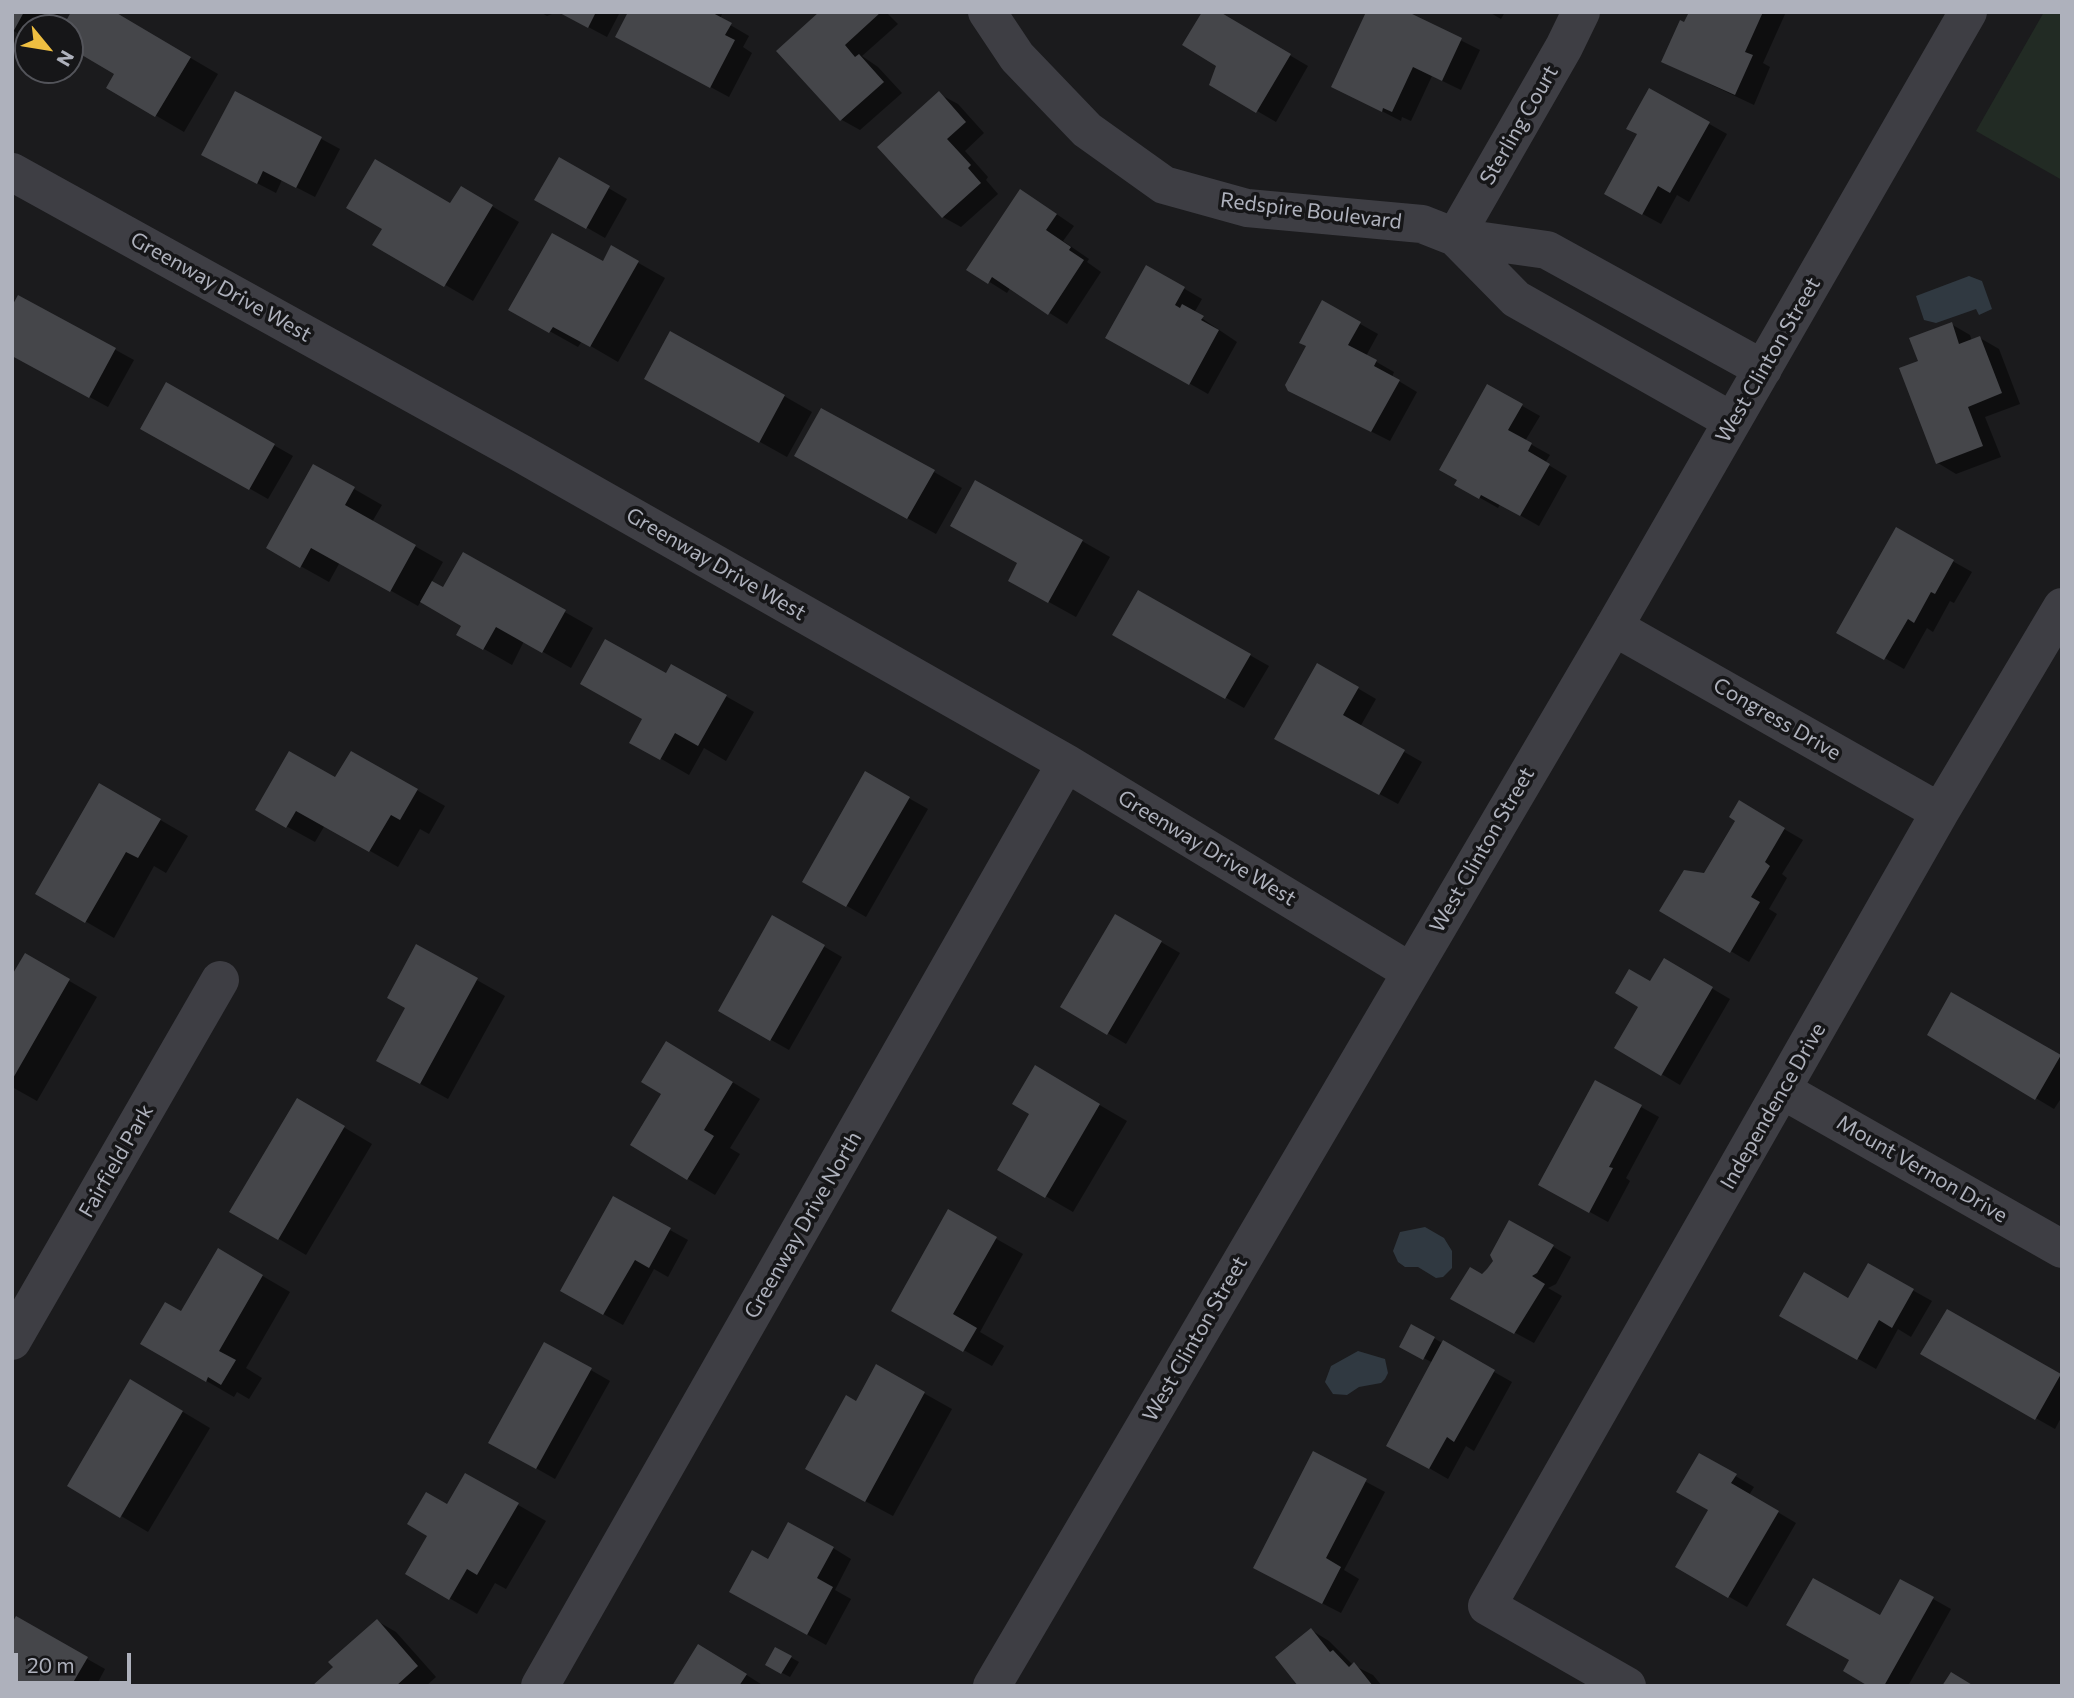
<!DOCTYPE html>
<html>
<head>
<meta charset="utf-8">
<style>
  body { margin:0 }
  #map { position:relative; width:2074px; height:1698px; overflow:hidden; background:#1b1b1d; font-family:Commissioner,sans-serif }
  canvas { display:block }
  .frame { position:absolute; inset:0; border:14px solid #aeb1bc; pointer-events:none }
  .north { position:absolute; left:14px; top:14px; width:70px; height:70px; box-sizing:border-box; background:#161618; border:2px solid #53545a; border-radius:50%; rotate:120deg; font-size:19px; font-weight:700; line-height:28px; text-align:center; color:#aeb1bc }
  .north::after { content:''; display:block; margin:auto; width:24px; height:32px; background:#eebe41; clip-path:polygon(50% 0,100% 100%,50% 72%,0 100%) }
  .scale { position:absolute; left:14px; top:1653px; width:117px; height:32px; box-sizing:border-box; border:4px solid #aeb1bc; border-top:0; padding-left:9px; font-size:21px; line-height:24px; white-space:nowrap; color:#aeb1bc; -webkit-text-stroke:5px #161618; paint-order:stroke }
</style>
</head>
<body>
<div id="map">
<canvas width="2074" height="1698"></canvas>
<div class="frame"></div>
<div class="north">N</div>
<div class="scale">20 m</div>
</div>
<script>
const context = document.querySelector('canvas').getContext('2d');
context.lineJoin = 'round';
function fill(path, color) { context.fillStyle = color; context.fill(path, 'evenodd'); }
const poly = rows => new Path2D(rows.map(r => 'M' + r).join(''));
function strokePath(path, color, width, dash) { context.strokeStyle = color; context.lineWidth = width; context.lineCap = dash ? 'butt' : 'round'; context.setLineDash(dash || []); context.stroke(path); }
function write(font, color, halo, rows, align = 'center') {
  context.font = font + ' Commissioner,sans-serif'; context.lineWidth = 7; context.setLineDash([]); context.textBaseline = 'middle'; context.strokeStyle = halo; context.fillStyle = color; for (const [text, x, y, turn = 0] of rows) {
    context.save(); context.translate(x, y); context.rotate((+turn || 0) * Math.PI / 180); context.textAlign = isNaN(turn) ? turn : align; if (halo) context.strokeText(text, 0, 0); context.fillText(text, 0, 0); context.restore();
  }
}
const green = poly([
  [2044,12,2062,12,2062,180,1976,131]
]);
const water = poly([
  [1969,276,1982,281,1992,309,1979,315,1976,309,1936,323,1924,320,1916,296],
  [1425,1227,1444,1238,1452,1251,1452,1268,1443,1277,1436,1278,1418,1267,1405,1267,1398,1262,1393,1251,1400,1232],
  [1358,1351,1385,1359,1388,1373,1385,1379,1381,1383,1359,1387,1347,1395,1333,1394,1325,1382,1331,1366]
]);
const shadow = poly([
  [12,12,61,12,52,28,28,28,28,39,12,30],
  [112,12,218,74,184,132,109,88,117,74,70,46,70,28,64,28],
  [540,12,557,12,547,16],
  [560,12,620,12,607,37],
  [630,12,719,12,722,14,720,19,749,36,743,47,752,53,729,97,636,47],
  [822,12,886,12,898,24,862,56,878,67,902,93,860,130,842,120,779,51],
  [1216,12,1308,66,1276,122,1211,84,1219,65],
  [1404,12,1480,50,1461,90,1432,76,1411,121,1402,117,1401,121,1333,86],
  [1489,12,1505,12,1501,19],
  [1691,12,1786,12,1763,63,1770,67,1754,105,1663,62],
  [1649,90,1727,134,1689,202,1677,195,1661,224,1606,194,1639,134],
  [236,93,340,149,315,197,282,180,276,193,222,165],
  [939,94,958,104,984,133,965,151,988,177,986,180,998,194,961,227,943,217],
  [559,159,627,199,605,238,537,199],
  [461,188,519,222,473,301,375,244,451,206],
  [1039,202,1074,226,1063,241,1089,259,1087,262,1101,272,1067,324,1010,288,1007,293,969,269],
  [612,248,665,278,618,362,582,341,578,347,510,309,604,263],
  [1147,267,1202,299,1194,313,1237,342,1208,394,1108,337],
  [19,297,134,360,108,407,12,355],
  [1323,303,1378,334,1366,356,1394,372,1392,377,1417,392,1390,441,1289,390],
  [1951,324,1970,335,1972,341,1980,338,1999,349,2020,404,1985,417,2001,457,1956,474,1938,463,1921,362],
  [167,385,293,456,268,499,143,428],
  [1487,386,1540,416,1525,441,1550,455,1545,463,1567,476,1539,526,1500,504,1498,508,1475,495],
  [674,394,784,396,812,412,787,457],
  [314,466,382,505,372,522,443,562,431,583,444,589,464,555,593,628,571,668,524,641,512,665,458,634,463,625,421,601,418,606,340,562,329,582,268,548],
  [824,472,934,472,962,488,936,534],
  [1897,530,1972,572,1954,603,1950,601,1933,632,1927,628,1904,669,1839,632],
  [1082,541,1110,557,1076,617,1038,596],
  [1138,592,1269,666,1244,708,1115,634],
  [1318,665,1376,699,1360,727,1422,762,1398,804,1276,738],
  [672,666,754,712,726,761,704,748,689,775,632,742],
  [351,753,445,806,429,834,420,829,398,867,325,825,315,842,257,810,336,780],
  [866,774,928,809,866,917,804,881],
  [100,785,188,836,166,873,154,866,114,938,37,893],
  [1739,803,1803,840,1782,874,1787,878,1769,909,1777,914,1749,962,1662,910,1705,875,1737,820],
  [1116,916,1180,953,1126,1044,1062,1006],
  [773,917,842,957,789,1050,720,1011],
  [417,946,505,996,448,1099,406,1076,407,1008],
  [26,956,97,997,37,1101,12,1087,12,979],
  [1665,961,1730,999,1680,1085,1616,1047],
  [1952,994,2062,1057,2062,1097,2054,1109,1929,1034],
  [695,1059,760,1099,730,1148,740,1154,715,1195,688,1179],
  [1036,1068,1127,1121,1073,1212,999,1169,1031,1113],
  [298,1100,372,1144,306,1255,232,1211],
  [1641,1107,1659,1117,1626,1178,1630,1181,1608,1222,1559,1195],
  [614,1199,688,1240,668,1277,654,1269,623,1325,562,1291],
  [949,1212,1023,1254,980,1332,1004,1346,992,1366,893,1310],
  [1510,1222,1571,1257,1556,1284,1548,1288,1562,1296,1534,1343,1471,1309,1482,1276,1494,1261],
  [218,1250,290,1292,246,1368,262,1378,249,1399,237,1392,234,1397,143,1344,181,1313],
  [1869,1266,1932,1301,1911,1337,1898,1329,1876,1369,1782,1315,1849,1300],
  [1947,1311,2062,1377,2062,1416,2055,1429,1923,1354],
  [1412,1326,1512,1382,1474,1451,1466,1446,1448,1479,1389,1445,1433,1363,1402,1346],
  [545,1344,610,1381,555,1479,490,1442],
  [877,1367,952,1409,893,1516,835,1485,857,1403],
  [131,1381,210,1428,148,1532,69,1485],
  [1314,1454,1385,1492,1344,1570,1359,1579,1341,1613,1273,1578],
  [1700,1455,1754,1487,1749,1495,1796,1523,1747,1607,1677,1567,1710,1509],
  [466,1475,546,1521,506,1589,495,1583,477,1614,407,1574],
  [833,1548,851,1559,835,1590,851,1599,826,1645,749,1602,768,1561],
  [1901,1581,1951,1609,1908,1686,1871,1686,1880,1617],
  [17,1619,105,1669,96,1686,22,1686],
  [377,1621,396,1632,436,1677,426,1686,315,1686],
  [1311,1630,1329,1641,1353,1665,1373,1675,1382,1686,1300,1686],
  [776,1649,799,1662,790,1677,767,1665],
  [726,1662,764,1686,674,1686]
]);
const building = poly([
  [12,12,24,12,12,34],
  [71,12,115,12,191,57,155,117,106,88,114,74,70,48,70,28,62,28],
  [558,12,596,12,588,28],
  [628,12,711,12,732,23,725,35,735,40,710,88,615,37],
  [819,12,881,12,845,45,855,57,859,54,884,82,840,121,776,51],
  [1202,12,1220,12,1291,54,1256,113,1209,85,1216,66,1182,45],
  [1366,12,1408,12,1462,38,1442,81,1413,67,1392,112,1383,108,1382,112,1331,87],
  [1689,12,1763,12,1745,52,1753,55,1735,95,1661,62,1680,20,1684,22],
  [1649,88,1710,122,1670,193,1658,186,1642,215,1604,194,1637,134,1626,129],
  [235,91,322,137,296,188,263,171,257,184,201,155],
  [939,91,966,122,947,139,971,165,968,168,981,183,942,218,877,147],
  [559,157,610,186,586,229,534,200],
  [375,159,450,203,461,186,493,205,444,287,372,245,382,229,346,208],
  [1020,189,1057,214,1046,230,1071,247,1069,250,1084,260,1048,315,992,277,988,284,966,270],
  [552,233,603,261,611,245,639,261,590,347,553,327,549,333,508,310],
  [1146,265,1185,287,1175,305,1180,308,1182,304,1204,316,1201,320,1219,330,1189,385,1105,338],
  [18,295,116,348,89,398,12,356,12,306],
  [1322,300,1361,322,1348,345,1377,360,1374,366,1400,380,1371,432,1288,391,1285,385,1306,346,1299,343],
  [1952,322,1959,344,1980,336,2002,393,1968,407,1983,446,1936,464,1899,368,1918,361,1909,338],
  [670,331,785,395,759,443,644,379],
  [166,382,275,444,249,490,140,429],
  [1487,384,1523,404,1508,430,1532,443,1528,451,1550,464,1520,516,1481,495,1479,499,1454,485,1457,480,1439,470],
  [821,408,935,470,907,519,794,456],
  [313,464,355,487,345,505,416,545,390,592,311,548,300,568,266,548],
  [975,480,1083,540,1048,603,1008,581,1017,563,950,526],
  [1896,527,1954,560,1935,594,1931,592,1914,623,1908,619,1884,660,1836,633],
  [463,552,566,610,542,653,496,627,483,650,456,635,461,626,420,602,432,581,443,587],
  [1138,590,1251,654,1225,699,1112,635],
  [605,639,666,673,671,664,727,695,698,746,675,733,660,760,629,743,642,719,580,684],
  [1317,663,1359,687,1343,715,1405,750,1379,795,1274,739],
  [289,751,335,777,351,751,418,789,400,820,391,815,369,852,296,811,286,828,255,810],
  [865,771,910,797,846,907,802,882],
  [99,783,161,819,138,858,126,852,85,923,35,894],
  [1739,800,1785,828,1765,862,1770,866,1751,897,1760,902,1730,953,1659,911,1684,870,1704,873,1735,821,1729,817],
  [1115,914,1162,941,1107,1035,1060,1007],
  [772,915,825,945,770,1041,718,1011],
  [416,944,478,978,420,1084,376,1061,405,1008,387,998],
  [25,953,70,979,12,1080,12,975],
  [1664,958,1713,987,1661,1076,1614,1048,1638,1007,1615,993,1629,969,1650,981],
  [1951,992,2061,1055,2035,1100,1927,1035],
  [666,1041,733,1082,704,1130,714,1136,687,1180,630,1145,661,1094,641,1082],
  [1035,1065,1100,1104,1045,1198,997,1170,1029,1114,1012,1104],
  [1595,1080,1642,1105,1609,1167,1613,1168,1589,1213,1538,1185],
  [297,1098,345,1126,278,1240,229,1212],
  [613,1196,671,1228,649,1268,635,1260,603,1315,560,1291],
  [948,1209,997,1237,953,1314,977,1328,963,1352,891,1311],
  [1509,1220,1554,1245,1537,1273,1532,1276,1545,1284,1514,1334,1450,1299,1470,1267,1482,1274,1487,1269,1493,1261,1490,1255],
  [218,1248,263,1275,219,1351,236,1360,221,1385,208,1377,206,1382,140,1344,165,1302,181,1311],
  [1868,1263,1914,1289,1892,1328,1879,1320,1857,1360,1779,1316,1804,1272,1848,1298],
  [1947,1309,2061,1374,2035,1420,1920,1354],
  [1411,1324,1435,1337,1423,1360,1399,1347],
  [1443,1340,1495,1370,1454,1442,1447,1437,1429,1469,1386,1446],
  [544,1342,592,1368,536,1469,488,1443],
  [876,1364,925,1392,865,1502,805,1469,846,1395,856,1401],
  [130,1379,183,1411,120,1518,67,1486],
  [1313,1451,1367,1479,1326,1558,1341,1567,1322,1604,1253,1568],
  [1699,1453,1737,1474,1731,1483,1779,1511,1728,1598,1675,1567,1708,1510,1676,1492],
  [465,1473,519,1503,477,1575,467,1569,449,1600,405,1574,427,1536,407,1524,426,1492,447,1504],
  [788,1522,834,1547,817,1578,833,1587,807,1635,729,1592,752,1550,768,1559],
  [1813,1578,1880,1615,1900,1579,1934,1597,1884,1686,1868,1686,1843,1671,1849,1660,1786,1625],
  [16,1616,88,1657,71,1686,19,1686,12,1682,12,1623],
  [377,1619,418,1666,396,1686,312,1686,333,1667,328,1662],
  [1311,1628,1330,1652,1333,1650,1349,1667,1354,1662,1373,1686,1298,1686,1275,1657],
  [698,1644,747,1674,739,1686,672,1686],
  [775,1647,792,1656,781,1674,765,1665],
  [1951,1672,1974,1686,1942,1686]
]);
const minor = poly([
  [987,12,1017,57,1087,130,1164,185,1247,208,1422,224,1455,237,1547,250,1763,369],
  [12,172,522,454,1066,763,1411,972],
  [1455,237,1516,299,1732,421],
  [1455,237,1564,47,1581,12],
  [1614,627,1940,812],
  [1782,1090,2062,1249],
  [12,1341,220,980],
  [540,1686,1066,763],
  [992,1686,1614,627,1968,12],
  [1627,1686,1487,1606,1940,812,2062,607]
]);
const streetNames = [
  ["Sterling Court",1519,125,-60],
  ["Redspire Boulevard",1311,211,7],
  ["Greenway Drive West",221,287,29],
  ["West Clinton Street",1768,360,-60],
  ["Greenway Drive West",716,564,30],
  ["Congress Drive",1777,719,30],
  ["Greenway Drive West",1207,848,31],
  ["West Clinton Street",1482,850,-60],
  ["Independence Drive",1773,1106,-60],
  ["Fairfield Park",116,1161,-60],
  ["Mount Vernon Drive",1922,1169,30],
  ["Greenway Drive North",803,1225,-60],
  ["West Clinton Street",1195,1339,-60]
];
fill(green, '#222b24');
fill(water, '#303941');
fill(shadow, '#0007');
fill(building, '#45464a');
strokePath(minor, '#3e3e44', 38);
write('21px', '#aeb1bc', '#161618', streetNames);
</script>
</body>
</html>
